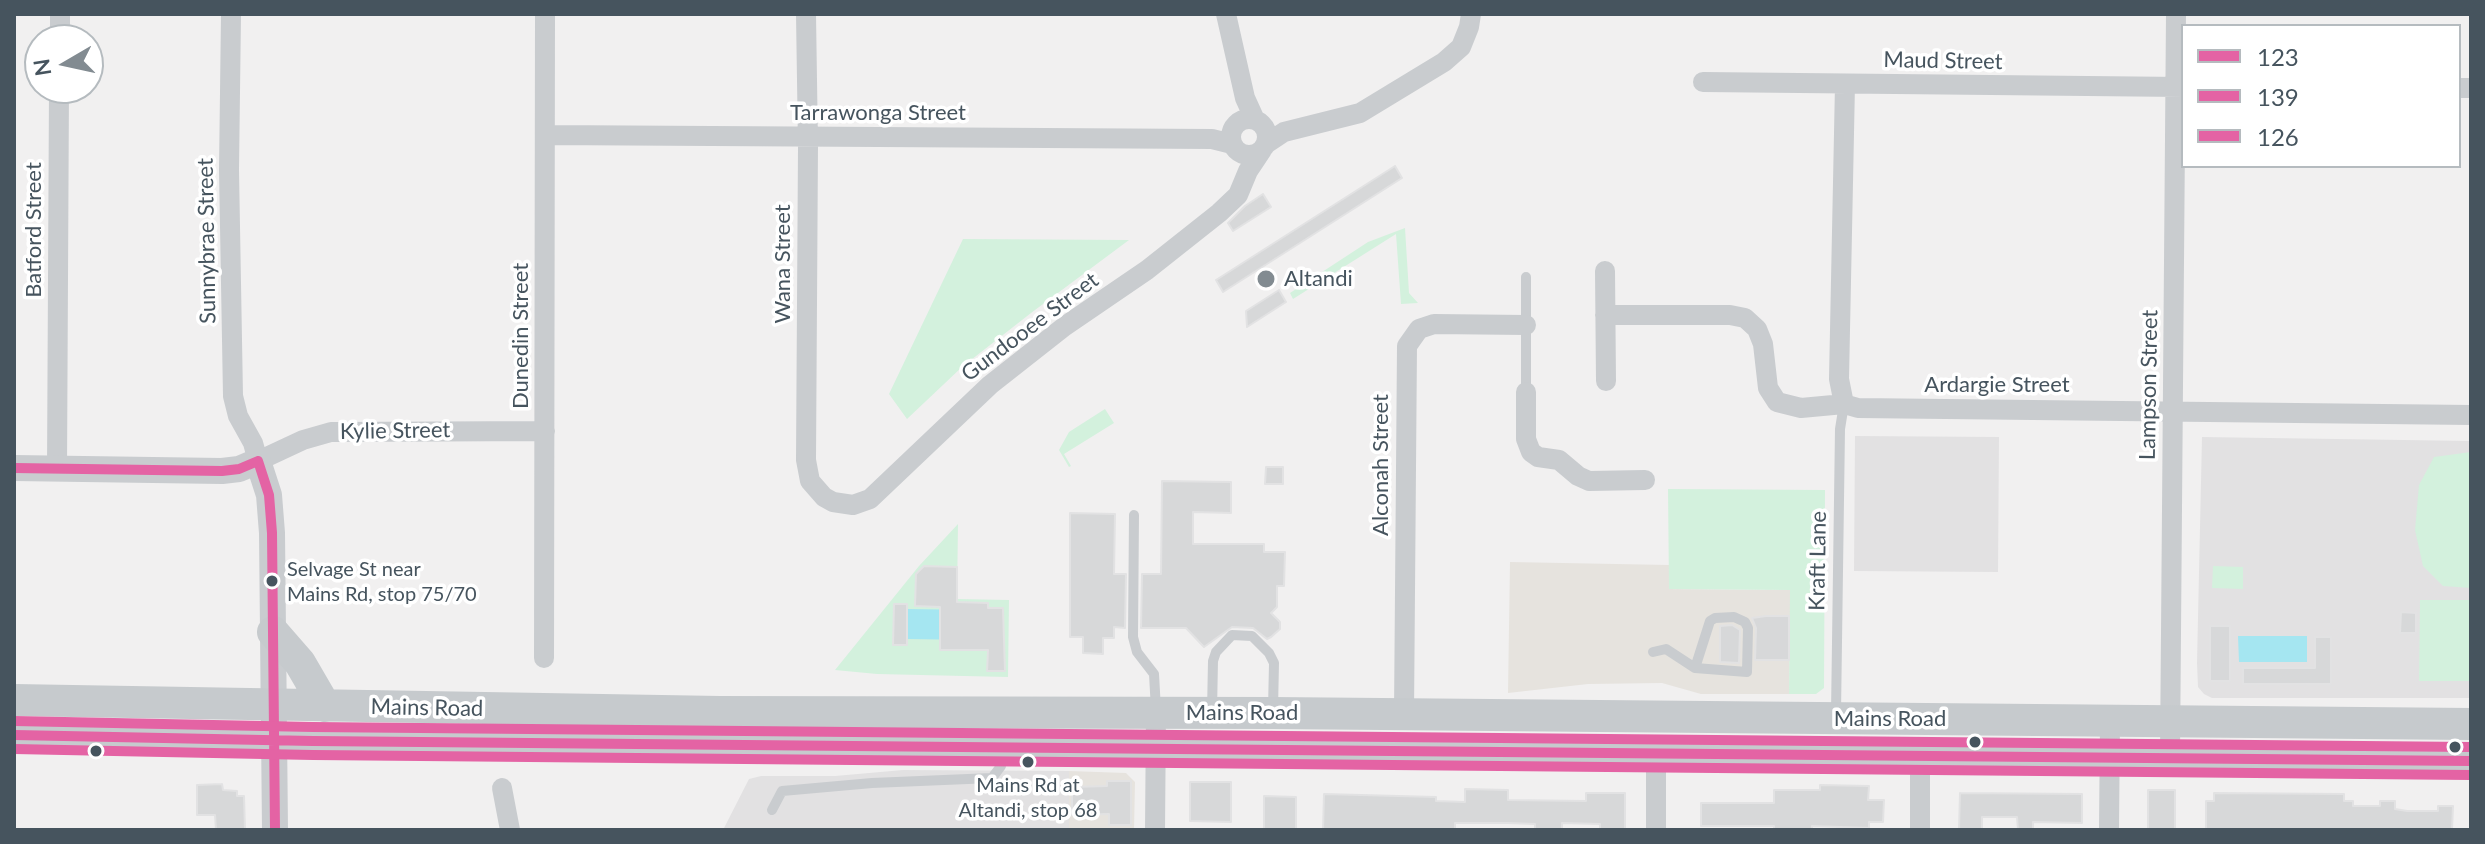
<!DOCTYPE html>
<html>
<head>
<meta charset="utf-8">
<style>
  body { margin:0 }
  #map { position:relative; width:2485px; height:844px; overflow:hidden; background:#f1f0f0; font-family:Lato,sans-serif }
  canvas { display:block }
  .frame { position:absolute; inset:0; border:16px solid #46545e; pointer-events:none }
  .legend { position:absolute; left:2181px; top:24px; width:280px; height:144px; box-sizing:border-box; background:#fff; border:2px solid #b5bbbf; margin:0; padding:10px 14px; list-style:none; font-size:24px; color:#46545e }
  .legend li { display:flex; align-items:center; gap:16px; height:40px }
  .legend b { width:40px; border:2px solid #b5bbbf }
  .north { position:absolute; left:24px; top:24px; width:80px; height:80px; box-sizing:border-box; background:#fff; border:2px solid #b5bbbf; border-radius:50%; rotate:261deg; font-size:22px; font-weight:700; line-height:32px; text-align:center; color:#46545e }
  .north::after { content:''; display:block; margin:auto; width:28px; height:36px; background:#828b91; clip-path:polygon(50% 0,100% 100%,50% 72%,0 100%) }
</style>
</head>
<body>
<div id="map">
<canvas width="2485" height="844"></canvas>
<div class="frame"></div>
<ul class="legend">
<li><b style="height:10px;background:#e463a4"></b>123</li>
<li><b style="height:10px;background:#e463a4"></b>139</li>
<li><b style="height:10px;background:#e463a4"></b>126</li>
</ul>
<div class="north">N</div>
</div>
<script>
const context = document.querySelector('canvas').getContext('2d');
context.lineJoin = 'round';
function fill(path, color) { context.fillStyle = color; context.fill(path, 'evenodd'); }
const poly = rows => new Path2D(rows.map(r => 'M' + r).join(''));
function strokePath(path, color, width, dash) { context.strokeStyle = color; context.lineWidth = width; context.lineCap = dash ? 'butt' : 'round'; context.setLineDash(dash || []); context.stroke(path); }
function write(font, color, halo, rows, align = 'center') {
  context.font = font + ' Lato,sans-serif'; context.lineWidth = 7; context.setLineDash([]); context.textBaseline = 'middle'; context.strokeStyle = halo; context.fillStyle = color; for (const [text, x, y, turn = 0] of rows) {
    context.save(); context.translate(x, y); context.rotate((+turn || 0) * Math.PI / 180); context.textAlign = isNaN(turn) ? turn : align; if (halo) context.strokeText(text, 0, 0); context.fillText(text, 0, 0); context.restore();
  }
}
const commercial = poly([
  [1510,562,1669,565,1669,589,1791,590,1789,694,1701,694,1662,683,1588,684,1508,693],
  [1069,771,1126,773,1135,782,1134,830,1069,830]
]);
const education = poly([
  [1855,436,1999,437,1998,572,1854,571],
  [2202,437,2471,441,2471,698,2212,698,2204,694,2198,687,2197,663],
  [903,770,1069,771,1069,830,723,830,749,779,761,776,835,776]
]);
const green = poly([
  [1405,228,1409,293,1418,303,1401,304,1396,234,1293,299,1290,293,1368,242],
  [963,239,1129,240,1031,313,962,367,907,419,889,394],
  [1105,409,1114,423,1064,454,1071,466,1069,467,1059,450,1069,432],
  [2471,452,2471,588,2443,586,2423,566,2415,530,2419,485,2434,457],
  [1668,489,1825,490,1824,688,1816,694,1789,694,1790,590,1669,589],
  [958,524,957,599,1009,600,1008,677,877,674,835,670,919,566],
  [2213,566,2243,567,2243,589,2212,588],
  [2420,600,2471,600,2471,681,2419,681]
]);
const water = poly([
  [907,609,974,610,974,640,907,639],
  [2238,636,2307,636,2307,662,2239,662]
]);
const building = poly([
  [1395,166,1402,178,1223,292,1216,280,1395,166],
  [1263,194,1271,207,1233,231,1228,223,1245,206,1263,194],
  [1279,290,1286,302,1247,327,1246,311,1279,290],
  [1266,467,1283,467,1283,484,1265,484,1266,467],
  [1162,481,1231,482,1231,513,1193,512,1193,544,1264,544,1264,552,1285,552,1284,586,1277,586,1277,607,1271,613,1280,622,1280,629,1271,637,1267,639,1253,628,1232,627,1204,647,1186,628,1141,628,1142,574,1161,574,1162,481],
  [1070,513,1115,514,1114,574,1126,574,1125,628,1114,627,1114,638,1103,638,1103,654,1083,653,1083,637,1070,637,1070,513],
  [924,566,957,567,957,602,988,603,988,608,1003,608,1005,671,987,671,988,650,940,650,940,607,915,606,916,574,924,566],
  [894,604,907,604,907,645,893,645,894,604],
  [2401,612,2416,613,2416,633,2400,633,2401,612],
  [1766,616,1789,616,1789,660,1755,660,1756,628,1752,618,1766,616],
  [1732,625,1740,630,1739,663,1720,662,1720,626,1732,625],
  [2210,626,2230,626,2230,681,2210,681,2210,626],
  [2315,637,2331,637,2331,684,2243,684,2243,668,2315,668,2315,637],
  [1107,781,1131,781,1131,825,1109,825,1109,814,1072,815,1072,787,1107,786,1107,781],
  [1190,782,1231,782,1231,822,1190,821,1190,782],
  [222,784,223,790,237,791,237,796,244,796,245,830,216,830,215,815,197,815,197,785,222,784],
  [1820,785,1869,786,1868,800,1884,800,1883,822,1869,822,1869,828,1812,826,1812,830,1774,830,1774,826,1701,826,1701,803,1774,803,1774,790,1820,790,1820,785],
  [1465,789,1508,790,1508,800,1586,801,1586,793,1625,793,1625,830,1600,830,1600,824,1562,823,1562,830,1535,830,1535,824,1508,823,1455,823,1455,830,1323,830,1324,794,1436,797,1436,801,1465,802,1465,789],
  [2148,790,2175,790,2175,830,2148,830,2148,790],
  [1960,793,2082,794,2082,823,2033,822,2033,830,2018,830,2017,817,1982,817,1982,830,1959,830,1960,793],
  [2214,793,2344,794,2344,801,2353,801,2353,806,2380,806,2380,801,2395,801,2395,809,2407,811,2438,811,2438,806,2453,806,2452,830,2206,830,2206,801,2214,801,2214,793],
  [1264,796,1296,797,1296,830,1264,830,1264,796]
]);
const service = poly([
  [1526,277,1526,392],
  [1134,515,1133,637,1137,652,1154,674,1156,710],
  [1653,652,1666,649,1695,668,1747,672,1748,628,1745,622,1734,617,1715,618,1710,621,1695,668],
  [1212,711,1213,661,1216,652,1232,635,1252,636,1269,653,1274,663,1273,709],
  [1836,713,1840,429,1844,404],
  [772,810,782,791,872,783,992,778,1001,766,1002,752]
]);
const minor = poly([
  [231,14,229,170,233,396,238,416,253,443,258,461,303,440,331,432,545,431],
  [806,14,808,146,806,460,810,481,824,497,833,502,853,505,870,499,990,385,1065,326,1147,270,1219,213,1238,195,1248,171,1262,150],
  [1226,14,1245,98,1255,120],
  [60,40,60,14],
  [1703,82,2183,87],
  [1845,84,1839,379,1844,404,1858,408,2471,415],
  [2459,88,2471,88],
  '1231 137a18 18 0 1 1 36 0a18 18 0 1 1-36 0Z',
  [545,135,1212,139,1232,144],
  [1266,144,1284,132,1360,113,1444,62,1461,47,1469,27,1471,14],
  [1605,271,1606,381],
  [1605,315,1730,315,1745,318,1757,329,1763,344,1768,388,1777,402,1801,408,1844,404],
  [1526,392,1526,439,1531,452,1538,457,1559,460,1578,476,1589,481,1645,480],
  [57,469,59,88],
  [544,658,545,14],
  [1404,714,1407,346,1419,329,1434,324,1526,325],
  [1656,752,1656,830],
  [2170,757,2176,14],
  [502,788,510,830],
  [1155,830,1156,712],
  [1920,830,1920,756],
  [2109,830,2110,721]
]);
const tertiary = poly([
  [14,468,222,471,239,469,258,461,269,495,272,533,275,830]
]);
const primary = poly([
  [273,632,300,663,325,706],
  [14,700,720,712,1273,713,2471,724],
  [14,735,313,741,2471,761]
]);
const bus1 = poly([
  [258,461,269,495,272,533,275,830],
  [14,468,222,471,239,469,258,461],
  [14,735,313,741,2471,761]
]);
const bus2 = poly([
  [14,749,313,755,2471,775]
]);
const bus3 = poly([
  [14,721,313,727,2471,747]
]);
const markers = [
  [1266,279,10,"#828b91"],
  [272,581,7,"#46545e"],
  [1975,742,7,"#46545e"],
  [2455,747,7,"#46545e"],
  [96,751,7,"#46545e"],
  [1028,762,7,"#46545e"]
];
const busNames = [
  ["Selvage St near",287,570],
  ["Mains Rd, stop 75/70",287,595],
  ["Mains Rd at",1028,786,"center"],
  ["Altandi, stop 68",1028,811,"center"]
];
const streetNames = [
  ["Maud Street",1943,61,1],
  ["Tarrawonga Street",878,113],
  ["Batford Street",34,230,-90],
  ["Sunnybrae Street",207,241,-91],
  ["Wana Street",783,264,-90],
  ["Gundooee Street",1030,327,-37],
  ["Dunedin Street",521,336,-90],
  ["Ardargie Street",1997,385],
  ["Lampson Street",2149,385,-89],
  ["Kylie Street",395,431,-1],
  ["Alconah Street",1381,465,-90],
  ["Kraft Lane",1818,561,-89],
  ["Mains Road",427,708,1],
  ["Mains Road",1242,713],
  ["Mains Road",1890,719]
];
const poiNames = [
  ["Altandi",1284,279]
];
fill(commercial, '#e6e3de');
fill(education, '#e2e1e2');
fill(green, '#d3f1dd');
fill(water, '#a5e6f1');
fill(building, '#d7d8d9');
strokePath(building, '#e2e2e3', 2);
strokePath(service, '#c9cccf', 10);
strokePath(minor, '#c9cccf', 20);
strokePath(tertiary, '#c9cccf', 26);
strokePath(primary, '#c6cacd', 32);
strokePath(bus1, '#e463a4', 10);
strokePath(bus2, '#e463a4', 10);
strokePath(bus3, '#e463a4', 10);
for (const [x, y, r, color] of markers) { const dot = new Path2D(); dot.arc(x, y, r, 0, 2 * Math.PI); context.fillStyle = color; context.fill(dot); strokePath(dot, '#fff', 3); }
write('20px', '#46545e', '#fff', busNames, 'left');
write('22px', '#46545e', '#fff', streetNames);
write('22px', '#46545e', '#fff', poiNames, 'left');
</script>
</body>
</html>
